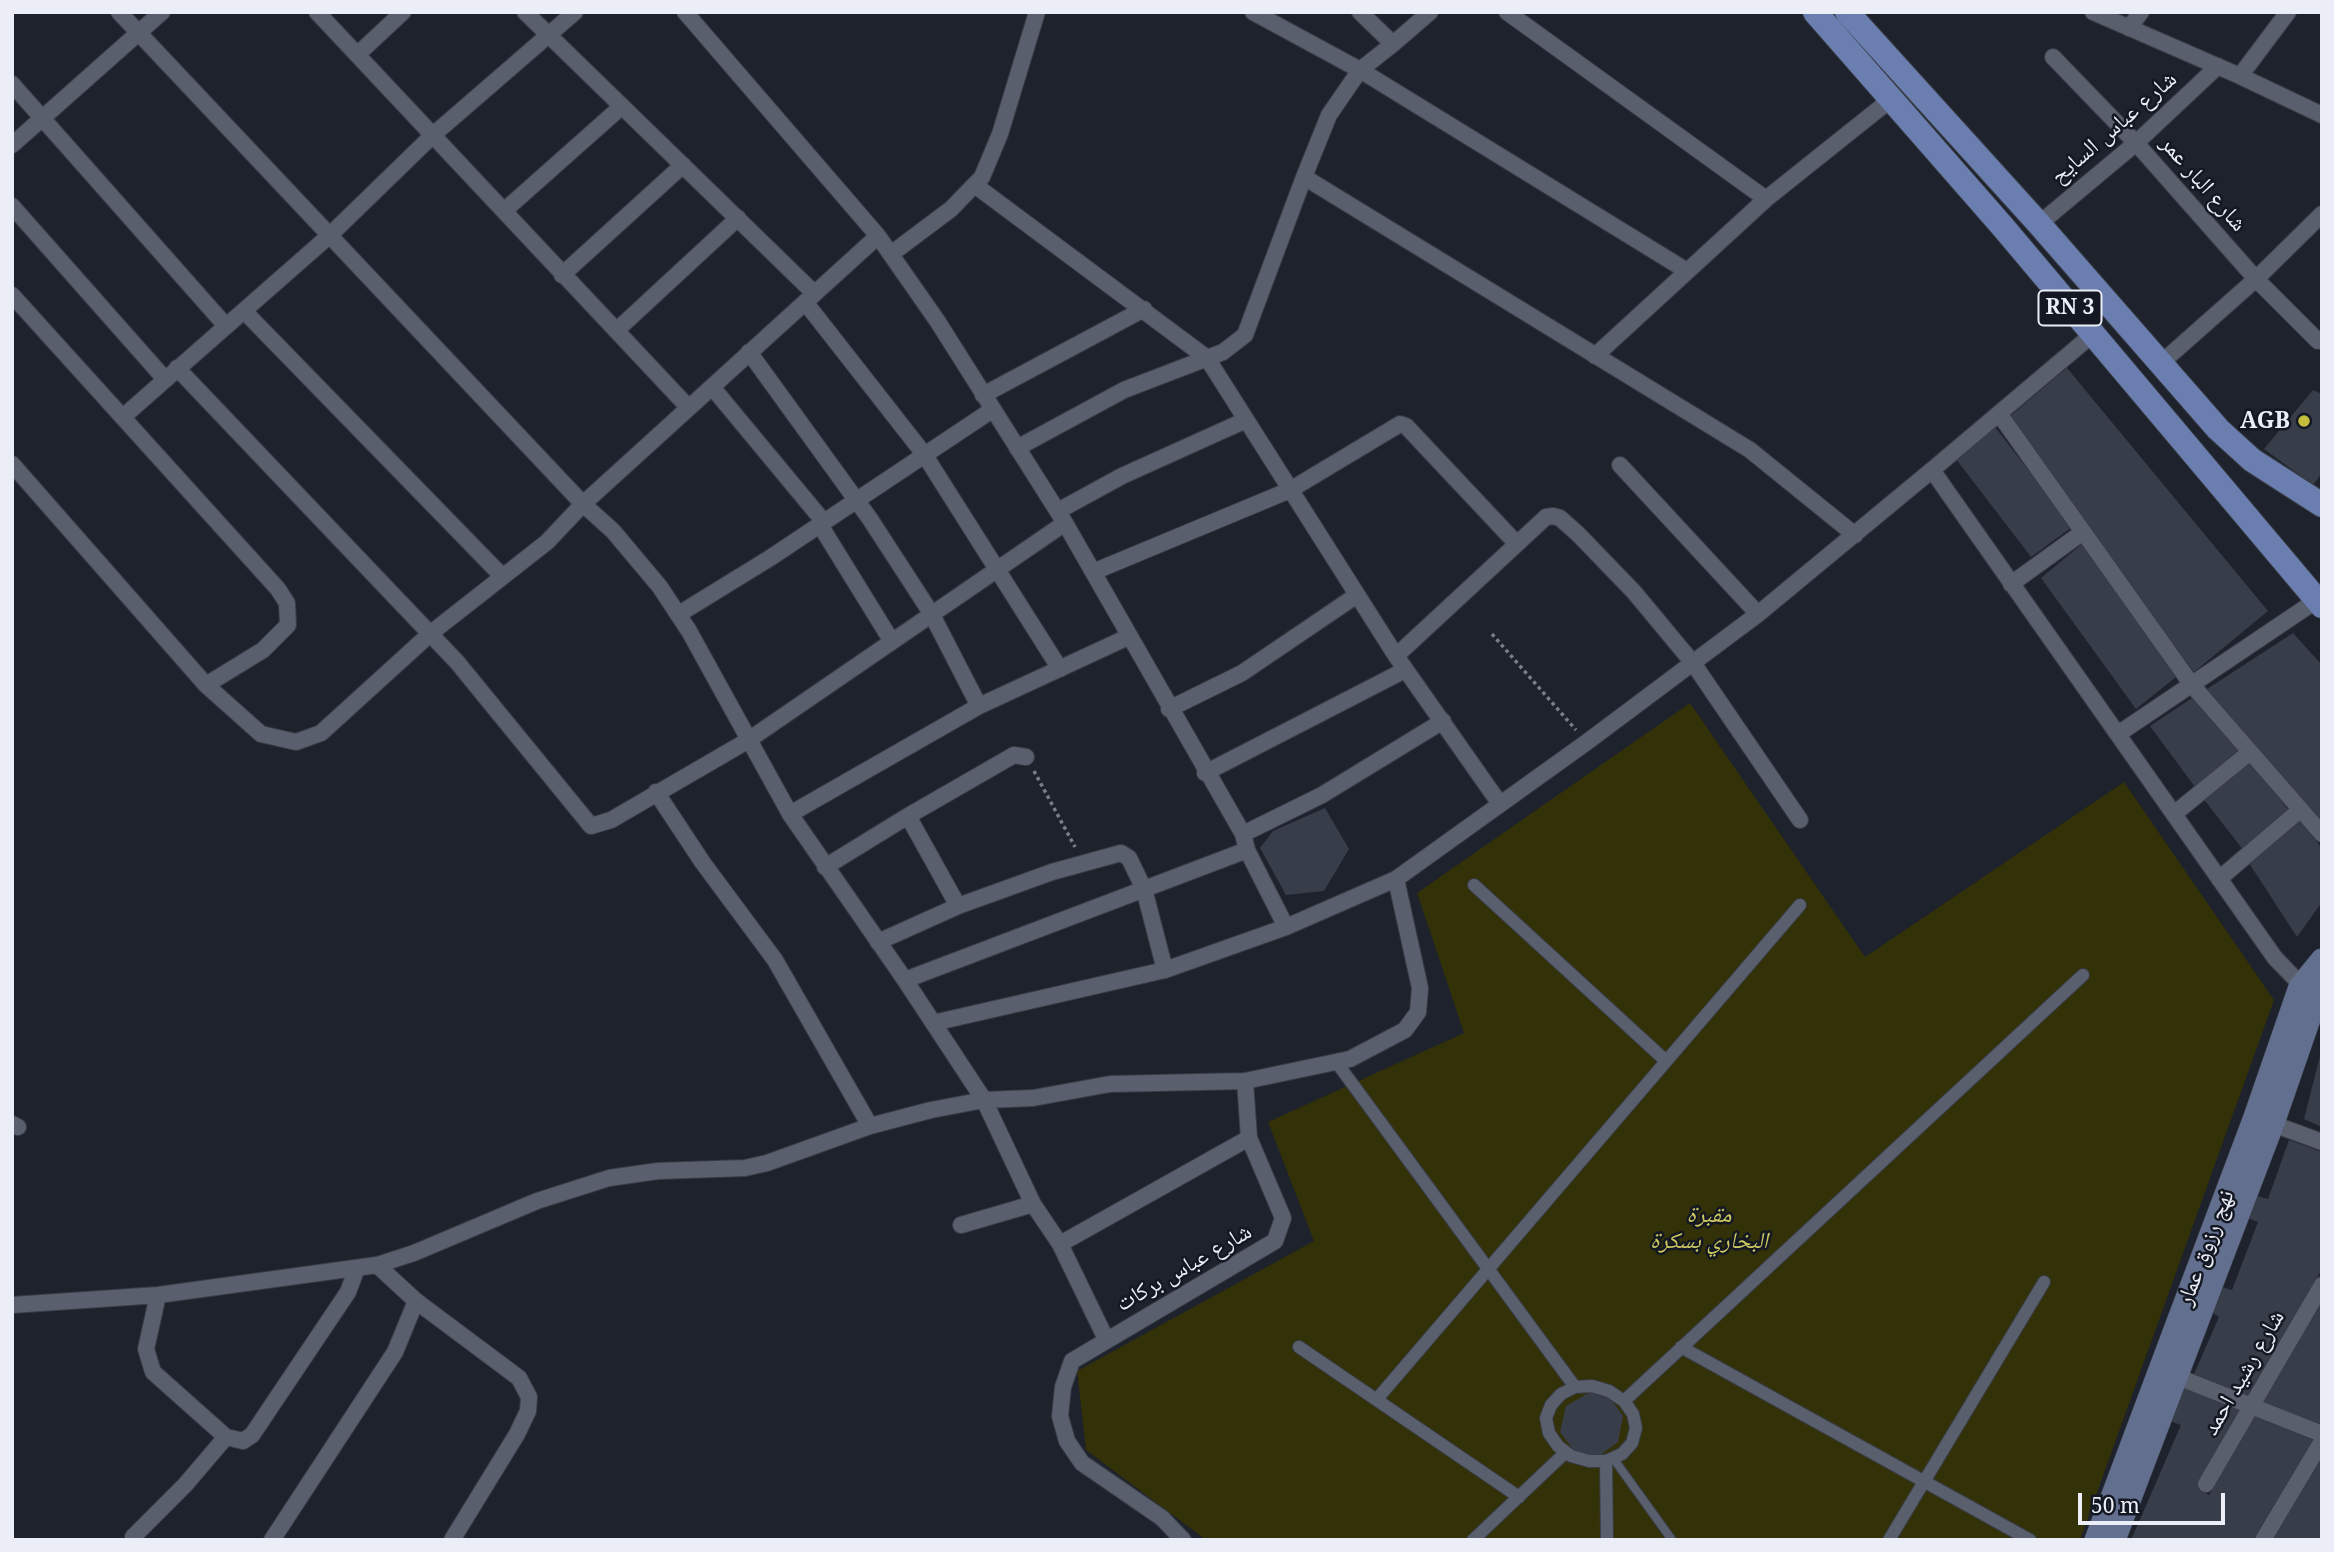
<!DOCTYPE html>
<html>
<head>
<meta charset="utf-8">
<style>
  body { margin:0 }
  #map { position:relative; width:2334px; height:1552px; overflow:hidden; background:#1d222d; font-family:"Noto Serif",serif }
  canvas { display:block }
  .frame { position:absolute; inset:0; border:14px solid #ebeef6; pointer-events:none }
  .scale { position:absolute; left:2078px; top:1493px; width:147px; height:32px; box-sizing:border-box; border:4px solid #ebeef6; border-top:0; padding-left:9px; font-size:21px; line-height:24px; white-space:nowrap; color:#ebeef6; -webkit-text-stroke:5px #141823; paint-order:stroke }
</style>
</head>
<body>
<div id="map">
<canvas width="2334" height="1552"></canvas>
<div class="frame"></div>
<div class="scale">50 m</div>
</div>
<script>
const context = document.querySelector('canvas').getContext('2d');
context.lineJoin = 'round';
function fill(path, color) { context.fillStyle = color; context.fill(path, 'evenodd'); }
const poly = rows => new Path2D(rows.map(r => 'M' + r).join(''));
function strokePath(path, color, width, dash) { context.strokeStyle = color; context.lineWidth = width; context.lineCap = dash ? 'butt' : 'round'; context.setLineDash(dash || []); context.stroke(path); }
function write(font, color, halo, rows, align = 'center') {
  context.font = font + ' "Noto Serif","Noto Naskh Arabic",serif'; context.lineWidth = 5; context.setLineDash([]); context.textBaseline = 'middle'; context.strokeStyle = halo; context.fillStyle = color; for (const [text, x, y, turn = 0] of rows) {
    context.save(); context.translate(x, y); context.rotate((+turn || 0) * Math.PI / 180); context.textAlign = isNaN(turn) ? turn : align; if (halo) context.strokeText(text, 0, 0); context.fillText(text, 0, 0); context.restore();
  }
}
const green = poly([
  [1690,703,1865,957,2124,782,2274,1000,2080,1540,1206,1540,1086,1450,1077,1371,1314,1241,1268,1122,1464,1033,1417,893]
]);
const building = poly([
  [2067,368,2268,611,2194,672,2008,418],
  [2313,390,2322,394,2322,473,2313,485,2264,449],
  [1995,427,2072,527,2031,557,1956,459],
  [2082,544,2176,677,2136,709,2041,578],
  [2293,633,2322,665,2322,822,2204,691],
  [2192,698,2238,750,2195,787,2150,726],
  [2250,761,2289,811,2244,851,2202,797],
  [1325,808,1349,849,1324,891,1286,895,1260,848,1273,831],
  [2298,820,2322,848,2322,902,2297,937,2249,863],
  [2321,1052,2322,1052,2322,1127,2304,1119],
  [2289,1140,2322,1152,2322,1269,2247,1396,2194,1374,2219,1317,2208,1310,2218,1286,2232,1290,2258,1222,2245,1217,2253,1195,2268,1199],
  [2322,1295,2322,1421,2320,1425,2260,1401],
  [2181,1383,2243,1409,2198,1488,2209,1495,2256,1414,2313,1440,2253,1540,2131,1540,2181,1425,2167,1420],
  [1590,1392,1611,1399,1623,1416,1618,1442,1599,1456,1575,1452,1560,1432,1566,1406],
  [2322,1450,2322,1540,2269,1540]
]);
const path = poly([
  [1492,634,1576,730],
  [1034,771,1075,847]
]);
const service = poly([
  [1613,1458,1672,1540]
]);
const pedestrian = poly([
  [1474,885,1666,1061],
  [1337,1063,1575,1387],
  [1299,1347,1519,1497],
  [1681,1347,2030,1540],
  [1592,1386,1609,1391,1624,1401,1633,1414,1636,1428,1632,1443,1622,1454,1606,1461,1589,1461,1571,1456,1558,1446,1549,1433,1546,1418,1551,1405,1561,1394,1575,1387,1592,1386],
  [1377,1399,1800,905],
  [1624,1401,2083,975],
  [1606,1461,1607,1540],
  [1473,1540,1566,1452],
  [1889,1540,2044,1282]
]);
const minor = poly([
  [119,12,583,504,613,531,660,587,689,631,790,814,905,980,984,1100,1033,1204,1060,1244,1106,1339],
  [317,12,689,408],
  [525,12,814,293],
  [685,12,878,236],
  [1253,12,1360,70,1687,271],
  [1360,12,1393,44,1430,12],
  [1507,12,1766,199],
  [2093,12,2240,76,2322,115],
  [2129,28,2141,12],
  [1393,44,1360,70,1329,115,1304,177,1750,450,1855,535],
  [358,54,403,12],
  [2053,57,2136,143,2256,279,2318,341],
  [2240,76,2288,12],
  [12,84,226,326],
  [12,145,162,12],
  [976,186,1207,358,1396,656],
  [12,206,164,378],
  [505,210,621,107],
  [2039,224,2136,143,2218,66],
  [891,254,951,209,982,177,1000,134,1037,12],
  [562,275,683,165],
  [12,295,278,589,287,603,288,625,263,650,206,685,12,464],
  [805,302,924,454,1060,669],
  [245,312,502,576],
  [617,330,738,218],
  [749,352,870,519,931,613,979,706],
  [1595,356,1766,199,1890,100],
  [2160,364,2256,279,2322,214],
  [177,368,457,662,591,826,611,820,747,741,1065,523],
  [712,387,824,522],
  [983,395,1144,309],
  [2000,415,2192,685,2322,834],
  [124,416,330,235,433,135,575,12],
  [1017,448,1124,390,1223,352,1245,335,1304,177],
  [1620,465,1758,614],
  [1932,470,2093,334],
  [1058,511,1122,476,1246,420],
  [820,525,891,640],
  [1093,572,1290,490,1400,424,1406,426,1517,544],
  [2011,584,2083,532],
  [679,614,770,558,992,410],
  [206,685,261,734,296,742,321,733,431,633,547,542,583,504,878,236,938,322,1065,523,1243,834,1247,850,1286,927],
  [1169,709,1242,673,1357,595],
  [2118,734,2317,600],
  [1205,773,1405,670],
  [656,792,703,863,775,960,870,1126],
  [1500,804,1396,656,1546,517,1553,516,1560,518,1578,534,1634,592,1693,663,1800,820],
  [790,814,979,706,1128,637],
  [2174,814,2250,752],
  [908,816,1014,755,1026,757],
  [1243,834,1322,795,1443,721],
  [825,867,908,816,958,906],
  [2219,879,2300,810],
  [878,942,958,906,1052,872,1121,853,1129,858,1144,889,1165,970],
  [905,980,1247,850],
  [933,1023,1165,970,1286,927,1396,879,1587,742,1758,614,1932,470,2275,958,2307,991],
  [2265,1121,2322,1142],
  [12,1124,18,1127],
  [961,1225,1033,1204],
  [1060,1244,1249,1138],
  [377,1265,416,1301,519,1378,529,1397,528,1411,517,1434,452,1540],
  [158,1295,146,1349,153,1372,226,1437,243,1441,252,1435,348,1292,357,1268],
  [12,1305,158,1295,377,1265,414,1253,537,1201,609,1178,658,1171,745,1168,767,1163,870,1126,931,1110,984,1100,1033,1098,1110,1084,1245,1081],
  [2168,1373,2322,1434],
  [2206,1484,2322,1285],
  [133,1537,185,1485,226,1437],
  [272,1540,395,1352,416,1301],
  [1183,1540,1162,1518,1082,1463,1067,1441,1060,1416,1063,1387,1072,1361,1275,1241,1283,1218,1249,1138,1245,1081,1350,1059,1405,1030,1418,1012,1420,988,1396,879],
  [2263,1540,2322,1441]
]);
const secondary = poly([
  [2096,1540,2255,1117,2300,987,2322,960],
  [2114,1540,2273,1123,2317,996,2322,966]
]);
const primary = poly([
  [1815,12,2003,227,2322,606],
  [1847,12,2039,224,2218,429,2252,460,2322,505]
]);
const markers = [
  [2304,421,7,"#c4bd3e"]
];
const shields = [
  [2070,308,63]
];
const shieldNames = [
  ["RN 3",2070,308]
];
const streetNames = [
  ["شارع عباس السايح",2114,128,-41],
  ["شارع البار عمر",2203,184,49],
  ["نهج رزوق عمار",2206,1248,-69],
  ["شارع عباس بركات",1184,1268,-30],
  ["شارع رشيد احمد",2244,1373,-60]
];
const poiNames = [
  ["AGB",2290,421]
];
const parkNames = [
  ["مقبرة",1709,1215],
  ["البخاري بسكرة",1709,1241]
];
fill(green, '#333108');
fill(building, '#383d4a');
strokePath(service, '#393d46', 10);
strokePath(pedestrian, '#393d46', 14);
strokePath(minor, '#393d46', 18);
strokePath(secondary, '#393d46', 24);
strokePath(primary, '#393d46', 26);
strokePath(path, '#7a7e88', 3.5, [3.5, 3.5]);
strokePath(service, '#5a5f6d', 8);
strokePath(pedestrian, '#5a5f6d', 12);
strokePath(minor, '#5a5f6d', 16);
strokePath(secondary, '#636f8e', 23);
strokePath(primary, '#6b7eb0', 24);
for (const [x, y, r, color] of markers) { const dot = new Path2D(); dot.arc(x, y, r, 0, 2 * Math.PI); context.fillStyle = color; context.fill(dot); strokePath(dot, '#141823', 2.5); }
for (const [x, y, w] of shields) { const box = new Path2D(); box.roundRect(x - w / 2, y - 17.5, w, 35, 5); context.fillStyle = '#141823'; context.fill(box); strokePath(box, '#ebeef6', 2); }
write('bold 21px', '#ebeef6', null, shieldNames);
write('23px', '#ebeef6', '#141823', streetNames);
write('bold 23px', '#ebeef6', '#141823', poiNames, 'right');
write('italic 23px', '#cdc860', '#141823', parkNames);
</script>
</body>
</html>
